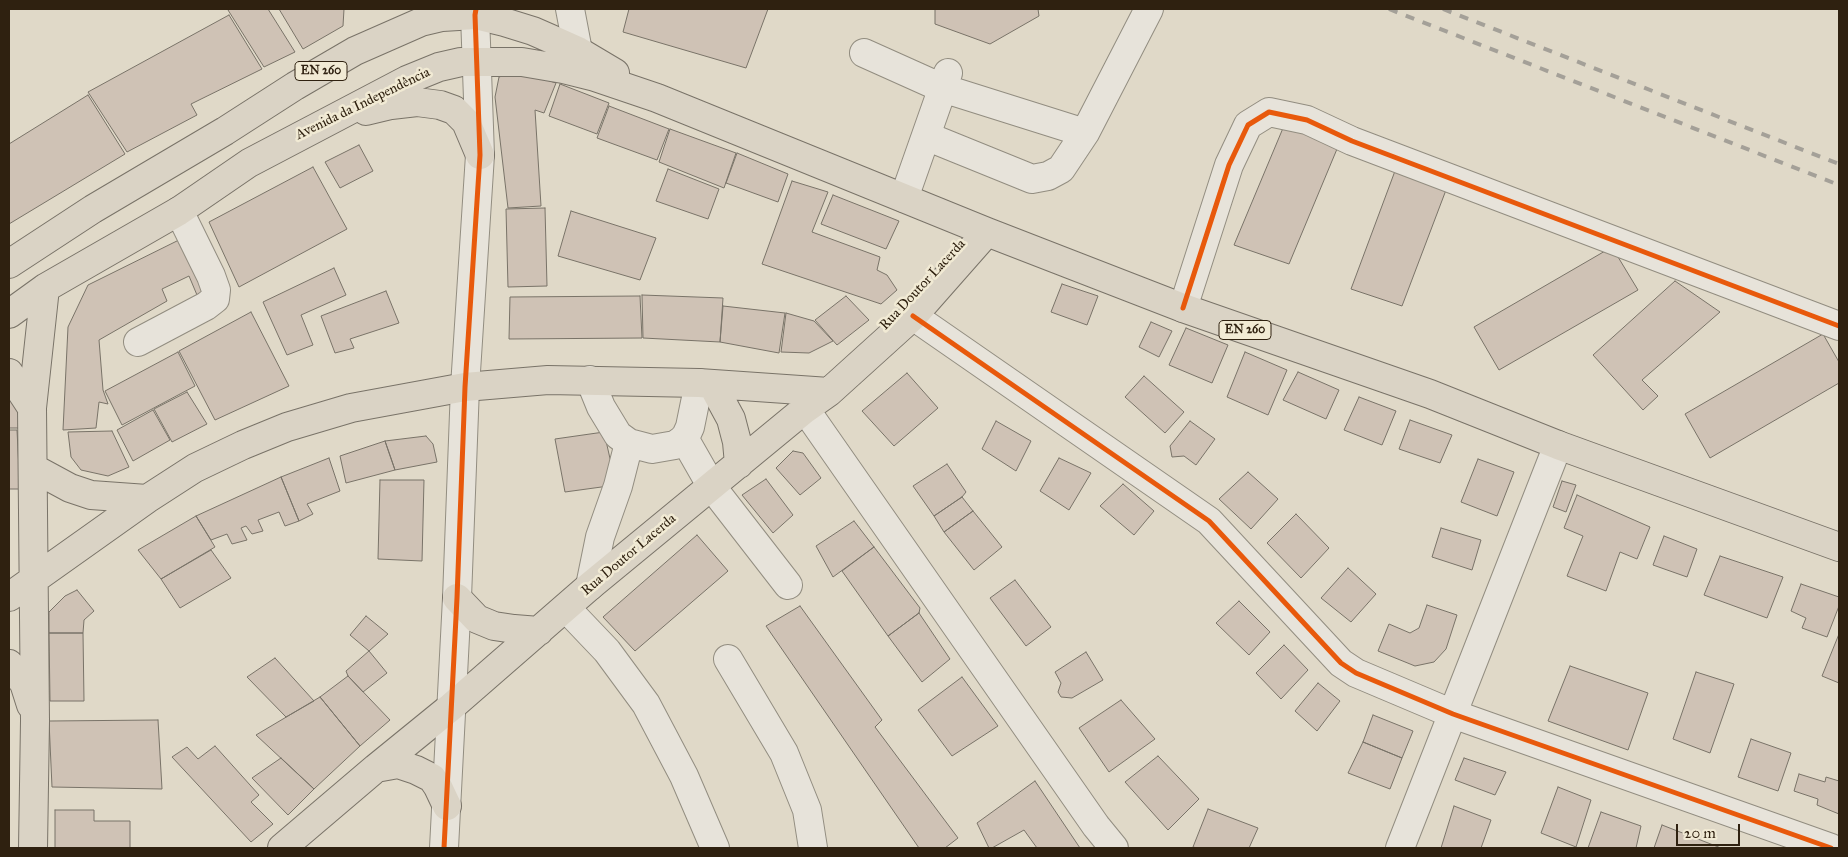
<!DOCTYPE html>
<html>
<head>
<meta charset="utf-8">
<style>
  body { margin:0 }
  #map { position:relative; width:1848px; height:857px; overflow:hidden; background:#e0d9c8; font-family:"IM FELL Great Primer",serif }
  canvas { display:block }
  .frame { position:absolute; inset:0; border:10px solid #2f2110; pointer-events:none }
  .scale { position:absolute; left:1676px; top:824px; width:64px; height:22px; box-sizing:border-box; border:2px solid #2f2110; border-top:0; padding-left:6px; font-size:15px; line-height:18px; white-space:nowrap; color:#2f2110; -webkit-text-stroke:4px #f1ead4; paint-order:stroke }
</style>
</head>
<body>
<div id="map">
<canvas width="1848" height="857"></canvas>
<div class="frame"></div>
<div class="scale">20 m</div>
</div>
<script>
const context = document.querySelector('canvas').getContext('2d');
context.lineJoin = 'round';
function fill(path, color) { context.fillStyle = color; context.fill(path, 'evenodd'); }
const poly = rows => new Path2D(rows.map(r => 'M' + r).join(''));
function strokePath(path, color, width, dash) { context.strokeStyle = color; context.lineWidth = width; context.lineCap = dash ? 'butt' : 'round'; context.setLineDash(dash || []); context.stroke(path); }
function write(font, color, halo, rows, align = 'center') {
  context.font = font + ' "IM FELL Great Primer",serif'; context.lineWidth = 5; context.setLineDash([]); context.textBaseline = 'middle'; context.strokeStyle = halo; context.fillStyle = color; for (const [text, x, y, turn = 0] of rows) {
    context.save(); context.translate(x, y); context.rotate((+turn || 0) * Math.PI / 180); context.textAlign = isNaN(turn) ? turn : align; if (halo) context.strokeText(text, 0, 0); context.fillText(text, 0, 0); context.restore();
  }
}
const building = poly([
  [230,9,268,9,295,52,264,67,228,10,230,9],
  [279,9,344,9,343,26,303,49,279,9],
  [629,9,768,9,746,68,623,32,629,9],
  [935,9,1038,9,1039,16,990,44,935,24,935,9],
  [229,15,262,69,191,104,197,115,127,152,88,92,229,15],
  [519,71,556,83,544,113,535,110,541,206,508,208,495,97,499,77,519,71],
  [560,84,609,103,597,134,549,116,560,84],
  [88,95,125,154,9,224,9,144,88,95],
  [609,106,669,129,657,160,597,138,609,106],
  [1286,121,1342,137,1289,264,1234,245,1286,121],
  [670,129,736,153,724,188,659,162,670,129],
  [359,145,373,171,340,188,325,162,359,145],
  [737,153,788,174,778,202,726,183,737,153],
  [313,167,347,229,239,287,209,222,313,167],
  [668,169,719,189,708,219,656,201,668,169],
  [1395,171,1446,190,1402,306,1351,289,1395,171],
  [792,181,828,192,812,232,880,257,877,270,887,275,897,290,881,304,762,264,792,181],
  [833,195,899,221,886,249,821,224,833,195],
  [545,208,547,286,508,287,506,209,545,208],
  [571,211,656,238,640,280,558,256,571,211],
  [187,236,212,286,197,295,189,276,162,289,167,301,99,340,103,390,108,404,99,402,96,428,63,430,68,327,88,285,187,236],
  [1612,247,1638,290,1499,370,1474,327,1612,247],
  [334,268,346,295,301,315,313,345,287,355,263,302,334,268],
  [1675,281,1720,312,1642,380,1658,396,1643,410,1593,355,1675,281],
  [1062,284,1098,296,1087,325,1051,312,1062,284],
  [386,291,399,323,350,339,354,348,335,353,321,316,386,291],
  [642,295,723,298,720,342,643,338,642,295],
  [640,296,642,338,509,339,510,297,640,296],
  [846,296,869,320,837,345,815,320,846,296],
  [723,306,785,313,779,353,720,342,723,306],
  [251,312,289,386,215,420,179,351,251,312],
  [786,313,814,321,833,341,809,353,781,352,786,313],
  [1151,322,1172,331,1159,357,1139,347,1151,322],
  [1186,328,1228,345,1212,383,1169,365,1186,328],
  [1823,334,1839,362,1839,383,1710,458,1685,414,1823,334],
  [178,352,195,386,122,425,105,391,178,352],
  [1245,352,1287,370,1268,415,1227,397,1245,352],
  [1298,372,1339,390,1326,419,1283,400,1298,372],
  [907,373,938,408,894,446,862,411,907,373],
  [1144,376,1184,412,1165,433,1125,397,1144,376],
  [9,388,12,390,24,428,9,428,9,388],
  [187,392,207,424,172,442,154,409,187,392],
  [1359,397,1396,411,1382,445,1344,430,1359,397],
  [153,410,170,440,133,461,117,430,153,410],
  [1410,420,1452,435,1440,463,1399,449,1410,420],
  [996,421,1031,441,1016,471,982,449,996,421],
  [1190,421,1215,439,1196,465,1184,456,1172,457,1170,446,1190,421],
  [9,430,17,430,20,489,9,489,9,430],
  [112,431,129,467,108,476,81,470,71,457,68,432,112,431],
  [604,432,616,485,565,492,555,439,604,432],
  [426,436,433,444,437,462,395,470,385,441,426,436],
  [385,441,395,470,346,483,340,456,385,441],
  [793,451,803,453,821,478,800,495,776,468,793,451],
  [329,458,340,491,307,504,313,514,299,521,281,477,329,458],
  [1059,458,1091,473,1069,510,1040,491,1059,458],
  [1478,459,1514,472,1497,516,1461,502,1478,459],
  [947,464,966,492,962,497,934,516,913,486,947,464],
  [1248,472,1278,499,1251,529,1219,499,1248,472],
  [281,477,299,521,285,526,279,512,258,520,263,531,252,534,246,526,241,528,247,540,232,544,227,534,211,540,196,516,281,477],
  [766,479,793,515,773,533,742,495,766,479],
  [380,480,424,480,422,561,378,559,380,480],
  [1562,481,1576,485,1566,512,1553,507,1562,481],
  [1123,484,1154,511,1134,535,1100,506,1123,484],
  [1577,495,1650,527,1637,559,1620,552,1606,591,1567,576,1583,536,1564,528,1577,495],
  [962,497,973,511,944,532,934,516,962,497],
  [973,511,1002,547,974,570,944,532,973,511],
  [1296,514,1329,548,1301,578,1267,543,1296,514],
  [196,516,215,547,161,579,138,550,196,516],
  [854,521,874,547,833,577,816,546,854,521],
  [1441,528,1481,540,1472,570,1432,557,1441,528],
  [697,535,728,571,635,651,603,617,697,535],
  [1664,536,1697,549,1687,577,1653,565,1664,536],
  [874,547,920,608,919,613,888,636,842,571,874,547],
  [211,550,231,578,180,608,161,579,211,550],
  [1720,556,1783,577,1767,618,1704,595,1720,556],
  [1348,568,1376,594,1351,622,1321,598,1348,568],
  [1015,580,1051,627,1026,646,990,598,1015,580],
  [1801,584,1839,597,1839,606,1827,637,1802,628,1806,618,1791,611,1801,584],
  [77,590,94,611,84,620,83,633,49,633,49,612,65,596,77,590],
  [1239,601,1270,632,1249,655,1216,623,1239,601],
  [1427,605,1457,615,1446,649,1434,662,1415,666,1378,651,1389,624,1410,633,1419,628,1427,605],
  [800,606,882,720,875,727,958,838,945,848,919,848,766,626,800,606],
  [919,613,950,659,922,682,888,636,919,613],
  [366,616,388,634,369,651,350,635,366,616],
  [49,633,83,633,84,701,50,701,49,633],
  [1839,634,1839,683,1822,676,1839,634],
  [1284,645,1308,670,1281,699,1256,673,1284,645],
  [369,651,387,673,363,692,348,676,346,671,369,651],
  [1086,652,1103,680,1072,698,1061,697,1058,692,1061,683,1055,672,1086,652],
  [275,658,314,701,286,717,247,677,275,658],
  [1570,666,1648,693,1628,750,1548,721,1570,666],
  [1696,672,1734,684,1710,753,1673,739,1696,672],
  [348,676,390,720,360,746,320,697,348,676],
  [962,677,998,726,952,756,918,710,962,677],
  [1318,683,1340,701,1317,731,1295,711,1318,683],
  [320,697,360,746,314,789,256,735,320,697],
  [1121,700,1155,739,1109,772,1079,728,1121,700],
  [1373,715,1413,731,1402,758,1363,742,1373,715],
  [158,720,162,789,52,787,49,721,158,720],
  [1751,739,1791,753,1778,791,1738,777,1751,739],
  [1363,742,1402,758,1390,789,1348,773,1363,742],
  [215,746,259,795,251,802,273,824,251,842,172,757,187,747,198,759,215,746],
  [1158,756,1199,799,1168,830,1125,782,1158,756],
  [281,758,314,789,288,815,252,778,281,758],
  [1464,758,1506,772,1495,795,1455,780,1464,758],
  [1799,774,1825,782,1826,777,1839,781,1839,814,1817,805,1818,799,1794,791,1799,774],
  [1035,781,1080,848,1037,848,1024,830,992,848,989,848,977,823,1035,781],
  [1558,787,1591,800,1576,847,1541,833,1558,787],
  [1454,806,1491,820,1481,848,1441,848,1454,806],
  [1208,809,1258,828,1249,848,1197,848,1193,847,1208,809],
  [55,810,94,810,94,821,130,821,130,848,55,848,55,810],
  [1601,812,1641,826,1636,848,1588,848,1601,812],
  [1662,825,1721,848,1654,848,1662,825]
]);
const minor = poly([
  [570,9,578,51],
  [864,53,942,88,1085,133],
  [926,136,1032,179,1048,176,1061,169,1085,133,1149,9],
  [904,198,948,73],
  [1183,308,1229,165,1248,125,1269,112,1307,120,1352,141,1839,326],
  [913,316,1209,521,1341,663,1356,673,1453,714,1831,848],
  [138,342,206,306,215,299,216,290,211,276,179,211],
  [590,380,601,407,618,435,629,443,652,449,675,445,685,438,690,427,699,383],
  [805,409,1096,826,1114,848],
  [684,438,712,487,788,585],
  [590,586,600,537,618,486,629,443],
  [566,608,607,651,646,704,684,776,715,848],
  [728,659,784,753,807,810,813,848],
  [444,848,457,598,465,387,480,155,475,15,476,9],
  [1400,848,1558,445]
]);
const major = poly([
  [366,111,391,105,417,102,440,105,454,110,466,122,480,155],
  [9,264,93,209,225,131,295,86,355,51,421,22,442,17,475,15,504,22,533,31,549,38,578,51,615,73],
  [9,314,45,288,179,211,249,163,407,80,439,67,461,62,522,62,563,69,595,77,657,98,987,232,1183,308,1430,394,1558,445,1839,547],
  [9,373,32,408],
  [712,384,731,419,737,442,739,464],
  [33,468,70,488,91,495,147,499],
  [9,597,147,499,195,468,243,445,287,427,351,408,465,387,548,380,699,383,829,392],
  [457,598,477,619,494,626,514,629,539,631],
  [9,664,24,683,31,705],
  [376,768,398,764,416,770,432,778,438,787,447,806],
  [33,848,35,721,32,408,45,288],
  [282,848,376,768,451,707,590,586,805,409,829,392,913,316,987,232]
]);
const rail = poly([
  [1389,9,1839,185],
  [1443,9,1839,164]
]);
const cycleway = poly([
  [1183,308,1229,165,1248,125,1269,112,1307,120,1352,141,1839,326],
  [913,316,1209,521,1341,663,1356,673,1453,714,1831,848],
  [444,848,457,598,465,387,480,155,475,15,476,9]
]);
const shields = [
  [321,71,52],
  [1245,330,52]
];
const shieldNames = [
  ["EN 260",321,71],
  ["EN 260",1245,330]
];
const streetNames = [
  ["Avenida da Independência",363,104,-26],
  ["Rua Doutor Lacerda",923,285,-47],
  ["Rua Doutor Lacerda",629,555,-40]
];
fill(building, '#cfc2b5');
strokePath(building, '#797368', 1);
strokePath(minor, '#928d80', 30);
strokePath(major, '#797368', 30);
strokePath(minor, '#e7e3da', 28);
strokePath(major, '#dad3c5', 28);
strokePath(rail, '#a4a098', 4, [9, 9]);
strokePath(cycleway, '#e8590c', 5);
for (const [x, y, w] of shields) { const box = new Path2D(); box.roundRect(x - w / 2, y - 9.5, w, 19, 4); context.fillStyle = '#f1ead4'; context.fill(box); strokePath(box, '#2f2110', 1); }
write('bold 12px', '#2f2110', null, shieldNames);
write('14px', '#2f2110', '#f1ead4', streetNames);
</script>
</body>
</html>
